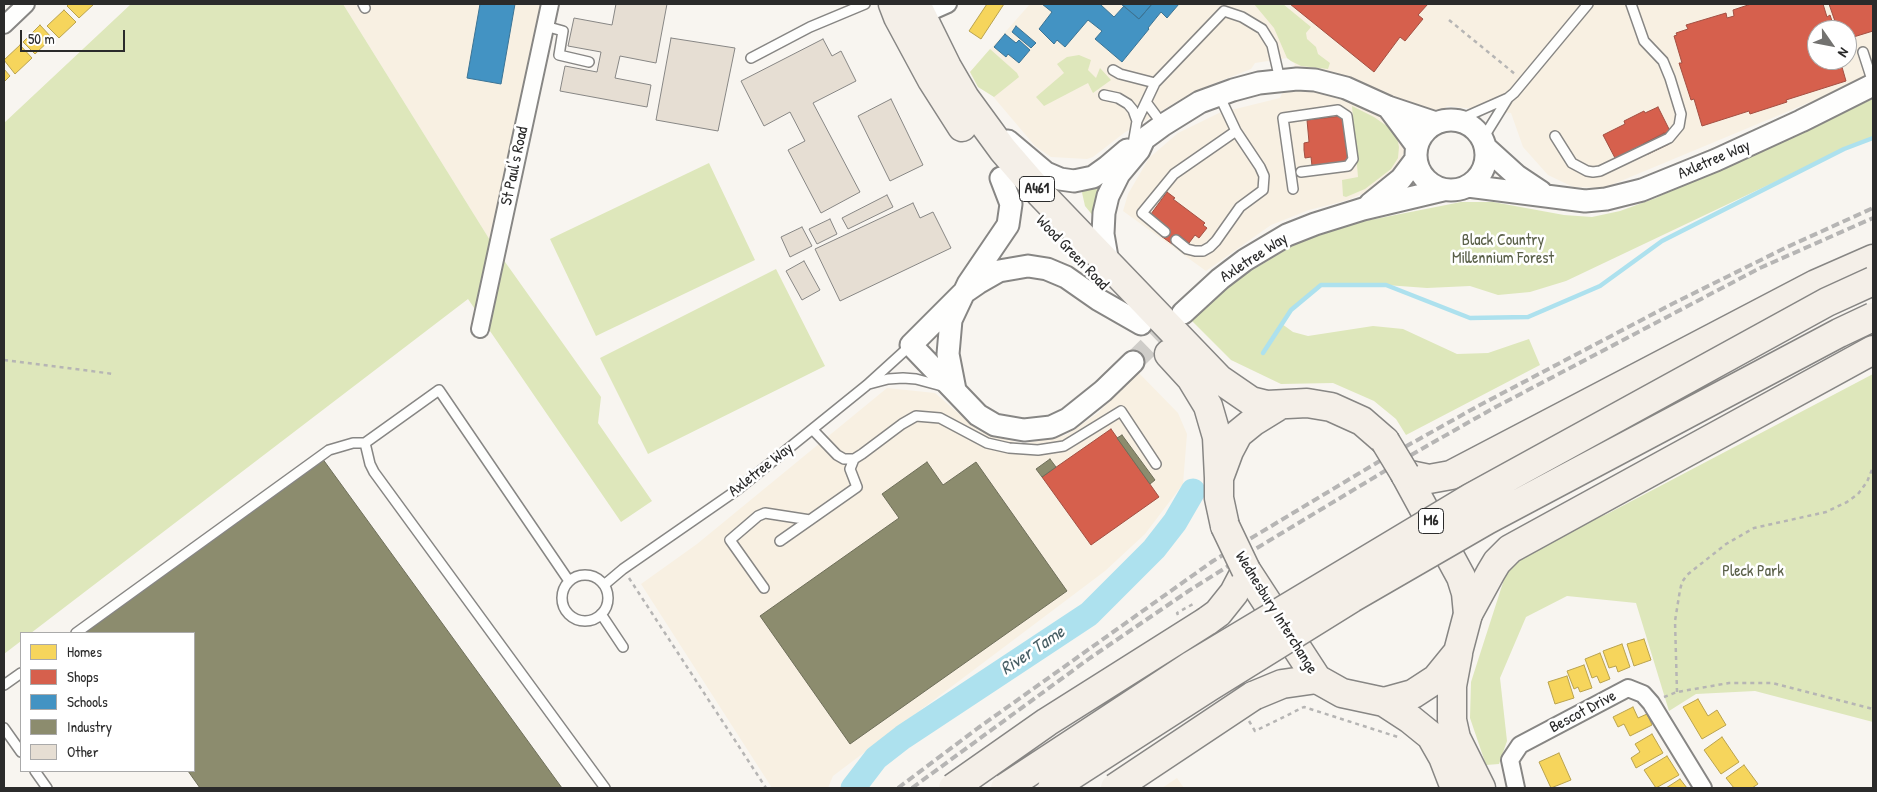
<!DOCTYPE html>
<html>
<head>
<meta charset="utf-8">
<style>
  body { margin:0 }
  #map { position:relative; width:1877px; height:792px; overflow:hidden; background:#f8f5f0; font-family:"Patrick Hand",sans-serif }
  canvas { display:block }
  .frame { position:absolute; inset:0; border:5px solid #2b2b2b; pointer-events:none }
  .legend { position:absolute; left:20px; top:632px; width:175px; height:140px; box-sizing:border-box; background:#fff; border:1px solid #aaa; margin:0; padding:6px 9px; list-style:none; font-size:15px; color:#2b2b2b }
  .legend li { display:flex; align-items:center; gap:10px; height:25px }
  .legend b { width:25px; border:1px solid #aaa }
  .north { position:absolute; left:1807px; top:20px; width:50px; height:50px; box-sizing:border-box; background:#fff; border:1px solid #aaa; border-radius:50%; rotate:123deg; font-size:14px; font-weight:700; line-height:20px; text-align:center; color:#2b2b2b }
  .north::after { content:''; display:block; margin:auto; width:18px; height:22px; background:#737270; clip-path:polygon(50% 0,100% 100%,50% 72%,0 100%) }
  .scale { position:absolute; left:20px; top:30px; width:105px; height:22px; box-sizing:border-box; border:2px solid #2b2b2b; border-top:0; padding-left:6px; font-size:15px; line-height:18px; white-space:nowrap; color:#2b2b2b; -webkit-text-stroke:4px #fff; paint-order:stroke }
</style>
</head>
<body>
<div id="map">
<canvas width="1877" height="792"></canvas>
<div class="frame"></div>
<ul class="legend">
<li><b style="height:14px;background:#f6d55c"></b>Homes</li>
<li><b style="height:14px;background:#d6604d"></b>Shops</li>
<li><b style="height:14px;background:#4393c3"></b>Schools</li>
<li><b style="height:14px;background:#8c8c6e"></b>Industry</li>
<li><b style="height:14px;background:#e6ded3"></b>Other</li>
</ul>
<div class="north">N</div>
<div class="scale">50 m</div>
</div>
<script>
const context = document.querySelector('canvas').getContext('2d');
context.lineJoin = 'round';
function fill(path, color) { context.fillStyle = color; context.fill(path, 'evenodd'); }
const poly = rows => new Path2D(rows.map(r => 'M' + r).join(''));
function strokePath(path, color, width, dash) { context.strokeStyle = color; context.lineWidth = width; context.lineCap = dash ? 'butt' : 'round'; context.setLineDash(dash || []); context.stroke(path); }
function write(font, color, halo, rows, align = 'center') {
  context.font = font + ' "Patrick Hand",sans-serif'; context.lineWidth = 5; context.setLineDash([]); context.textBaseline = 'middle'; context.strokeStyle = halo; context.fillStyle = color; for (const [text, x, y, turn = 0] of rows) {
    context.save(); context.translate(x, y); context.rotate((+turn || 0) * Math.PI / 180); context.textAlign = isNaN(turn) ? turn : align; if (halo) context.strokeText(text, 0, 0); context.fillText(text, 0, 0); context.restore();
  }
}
const built = poly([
  [343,4,542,4,493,245],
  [1030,4,1873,4,1873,74,1844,88,1604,188,1573,187,1548,175,1523,147,1511,113,1447,106,1404,152,1391,181,1348,200,1309,210,1271,225,1206,271,1123,211,1128,194,1149,158,1178,133,1219,113,1280,98,1295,64,1287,58,1255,63,1251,69,1195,91,1124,133,1093,157,1087,159,1051,157,1035,146,991,94,978,87,970,72],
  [1817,30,1847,30,1847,60,1817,60],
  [1138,372,1178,413,1187,434,1183,484,1145,534,1105,571,833,776,828,788,772,788,641,584,697,544,887,388,935,393,979,431,1022,444,1066,435,1098,413],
  [1177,778,1184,788,1162,788]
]);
const green = poly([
  [131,4,343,4,493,245,601,397,598,423,652,501,621,522,468,299,31,633,21,633,21,641,4,654,4,123],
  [1254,4,1283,4,1311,27,1306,33,1307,39,1316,47,1318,54,1330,63,1328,69,1301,66,1291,61,1287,58,1274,28],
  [990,49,1017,73,1019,77,994,97,978,87,970,72],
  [1079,55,1091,60,1088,70,1096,78,1100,68,1111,80,1093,93,1088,83,1044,106,1036,97,1064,73,1057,64,1067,57],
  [1873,99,1873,138,1844,149,1566,281,1530,292,1498,295,1470,286,1427,288,1386,285,1321,285,1291,310,1282,324,1293,332,1308,336,1373,326,1403,329,1457,354,1488,353,1529,339,1540,365,1406,435,1396,419,1374,401,1333,383,1281,384,1231,360,1192,321,1212,300,1244,275,1296,244,1345,225,1461,202,1493,202,1564,215,1592,217,1620,211,1656,198,1746,154],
  [1352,106,1374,117,1391,129,1397,137,1399,147,1398,158,1391,169,1365,189,1346,197,1343,196,1342,180,1358,177],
  [709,163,755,260,596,336,550,239],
  [1104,181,1096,200,1094,217,1085,206,1081,188],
  [776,269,825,366,648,454,600,358],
  [1873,374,1873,722,1755,691,1696,694,1669,711,1636,603,1567,596,1526,617,1500,678,1507,741,1499,764,1486,765,1470,718,1471,682,1508,567,1533,545,1607,514]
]);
const homes = poly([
  [69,4,94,4,79,18,67,6,69,4],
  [987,4,1004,4,981,39,969,31,987,4],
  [64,10,76,22,59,38,47,26,64,10],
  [40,25,52,38,35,54,23,42,40,25],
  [20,45,32,58,15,74,4,60,20,45],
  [4,69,10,76,4,82,4,69],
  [1644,639,1651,660,1634,666,1627,644,1644,639],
  [1622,644,1630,667,1618,672,1616,666,1609,668,1603,651,1622,644],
  [1600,653,1610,679,1600,683,1597,676,1592,678,1585,659,1600,653],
  [1584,665,1592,688,1580,692,1578,687,1574,689,1567,671,1584,665],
  [1567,676,1574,698,1555,704,1548,682,1567,676],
  [1698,699,1708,716,1717,710,1726,725,1702,739,1683,707,1698,699],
  [1633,707,1638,718,1647,714,1652,725,1630,736,1624,724,1618,727,1613,717,1633,707],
  [1652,734,1663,753,1636,768,1631,758,1640,752,1635,744,1652,734],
  [1722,737,1739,762,1721,774,1704,750,1722,737],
  [1559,753,1571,780,1551,788,1539,762,1559,753],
  [1667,756,1679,775,1656,788,1644,770,1667,756],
  [1744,765,1758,784,1752,788,1734,788,1726,778,1744,765],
  [1680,779,1687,788,1666,788,1680,779]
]);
const shops = poly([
  [1290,4,1428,4,1418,15,1423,19,1405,41,1400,37,1374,72,1290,4],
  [1751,4,1823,4,1827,17,1830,15,1835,30,1817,30,1817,60,1840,60,1846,81,1786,100,1787,102,1750,114,1749,111,1702,126,1694,99,1691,100,1679,63,1682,63,1674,36,1677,35,1676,33,1688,29,1686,25,1726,13,1727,18,1734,16,1733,10,1751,4],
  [1829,4,1873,4,1873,31,1847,39,1847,30,1838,30,1829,4],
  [1658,107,1670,131,1615,158,1603,135,1625,124,1624,121,1644,111,1645,113,1658,107],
  [1342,116,1348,161,1312,166,1311,157,1305,158,1304,150,1304,143,1309,142,1307,120,1342,116],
  [1664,133,1669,144,1648,154,1643,144,1664,133],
  [1167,192,1175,198,1173,199,1205,223,1203,225,1207,228,1199,238,1195,235,1189,243,1179,235,1172,244,1161,236,1168,228,1151,214,1167,192],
  [1111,429,1159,497,1091,545,1042,477,1111,429]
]);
const schools = poly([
  [480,4,515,4,501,84,467,78,480,4],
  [1042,4,1102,4,1101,5,1114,17,1124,6,1139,19,1152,4,1179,4,1167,18,1161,12,1148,28,1149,29,1122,62,1095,39,1102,31,1088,20,1065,47,1057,40,1054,44,1039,29,1052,12,1042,4],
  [1121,4,1152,4,1139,19,1121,4],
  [1016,26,1036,43,1031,48,1012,32,1016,26],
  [1005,34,1016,43,1019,40,1030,50,1019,63,1008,54,1006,57,994,47,1005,34]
]);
const industry = poly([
  [1122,435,1155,480,1150,484,1117,438,1122,435],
  [322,458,562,788,200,788,188,771,194,771,194,633,87,633,86,632,322,458],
  [1050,459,1056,467,1042,477,1036,469,1050,459],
  [927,462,943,485,976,462,1067,591,850,744,760,616,899,518,882,494,927,462]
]);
const stream = poly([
  [1263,353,1291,310,1321,285,1386,285,1470,318,1528,317,1600,286,1662,241,1844,149,1873,138]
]);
const river = poly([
  [853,788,876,758,903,737,1089,614,1154,549,1175,522,1193,491]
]);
const building = poly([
  [616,4,667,4,656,63,620,56,615,78,651,85,647,107,560,91,565,66,597,72,601,52,568,46,574,18,612,25,616,4],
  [671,38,735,48,718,131,656,120,671,38],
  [823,39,832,56,841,51,856,81,813,103,860,192,821,213,788,150,805,141,790,112,764,126,741,81,823,39],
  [891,99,923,165,890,181,858,116,891,99],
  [887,195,893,207,848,229,842,218,887,195],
  [913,203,920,218,933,212,951,248,840,301,815,249,913,203],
  [830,219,837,234,817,244,809,229,830,219],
  [802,227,812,246,790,257,781,237,802,227],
  [804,261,820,290,802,300,786,271,804,261]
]);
const tertiaryTunnel = poly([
  [1133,362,1179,317]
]);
const path = poly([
  [1449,20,1515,74],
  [4,360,114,374],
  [629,578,766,788],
  [1178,615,1177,613,1193,604],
  [1677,692,1675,621,1680,590,1682,582,1687,575,1726,544,1754,528,1826,512,1847,502,1858,494,1867,482,1873,467],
  [1664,697,1677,692,1729,683,1772,683,1873,709],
  [1249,721,1255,731,1304,707,1401,738]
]);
const service = poly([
  [363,4,365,8],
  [545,26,563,31,559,55,589,62],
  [1863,52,1873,83],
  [751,58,810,27,865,4],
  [1113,70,1120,74,1155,83],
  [1104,95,1118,98,1128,104,1133,110,1137,121,1133,144],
  [1146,102,1163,125],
  [1137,121,1155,83,1224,11,1242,17,1262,29,1272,45,1280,80],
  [1456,121,1508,98,1514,93,1588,4],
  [1555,136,1572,163,1587,171,1593,172,1600,171,1669,138,1679,126,1681,114,1670,78,1663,61,1644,41,1631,4],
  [1482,140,1508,98],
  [1293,189,1283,118,1338,110,1347,116,1353,159,1348,166,1301,172],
  [1165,232,1142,213,1174,174,1236,131],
  [1176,240,1187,249,1195,251,1203,251,1210,247,1216,241,1240,207,1263,190,1264,176,1260,167,1236,131,1219,95],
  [869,384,888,379,903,378,916,379,942,386],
  [813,430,837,455,844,459,854,459,862,454,902,424,916,416,940,418,987,443,1009,448,1038,450,1064,446,1121,411,1156,464],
  [365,443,370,464,374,472,605,788],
  [780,541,857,487,850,469,854,459],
  '562 598a23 23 0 1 1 46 0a23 23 0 1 1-46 0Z',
  [604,585,623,569,737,490,867,385,911,345],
  [764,588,730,540,758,516,765,513,810,520],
  [601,614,623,647],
  [76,633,329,450,353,443,365,443,439,390,569,581],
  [4,685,21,673],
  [4,728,21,752],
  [35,771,47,788]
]);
const minor = poly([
  [921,16,948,4],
  [4,25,26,4],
  [480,329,550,4],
  [1516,788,1510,760,1520,745,1628,688,1643,694,1651,703,1703,788]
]);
const tertiary = poly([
  [1388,107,1417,146],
  '1416 155a35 35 0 1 1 70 0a35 35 0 1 1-70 0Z',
  [1008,141,1046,173,1060,179,1074,181,1093,177,1107,167,1127,150],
  [1485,147,1517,176,1541,192],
  [1468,186,1585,201,1606,199,1642,190,1716,160,1801,121,1873,85],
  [1370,204,1401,179,1416,159],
  [1108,263,1103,234,1104,213,1108,196,1119,174,1139,150,1144,139,1163,125,1200,102,1233,90,1259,83,1297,79,1315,80,1346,88,1388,107,1436,123],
  [1183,313,1220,279,1245,260,1287,235,1315,224,1363,209,1443,190],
  [1133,362,1103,391,1068,419,1051,427,1024,430,995,425,978,415,911,345,962,294,978,283,999,271,1028,266,1047,269,1066,277,1099,300,1141,324],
  [955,390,948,354,951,320,968,284,1008,225,1011,204,1001,178]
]);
const trunk = poly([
  [893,4,898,17,932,80,962,127],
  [916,4,947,67,965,98,1003,150,1041,194,1219,379,1251,401,1267,405,1307,403,1331,407,1362,421,1385,441],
  [1169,354,1191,378,1208,406,1217,437,1219,478],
  [1225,526,1219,498,1219,478,1229,451,1238,434,1254,421,1280,405],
  [1246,570,1317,679,1342,693,1384,702,1413,694,1436,679,1458,652,1468,614,1466,593,1461,577,1405,474],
  [1458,654,1452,686,1452,720,1456,738,1481,788],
  [1384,702,1410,719,1431,736,1443,757,1455,788]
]);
const motorway = poly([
  [1405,474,1429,479,1451,475,1816,284,1873,259],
  [1468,614,1491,572,1497,562,1510,549,1873,350],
  [1207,621,1218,613,1234,593,1246,570],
  [1253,696,1282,684,1317,679]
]);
const rail = poly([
  [898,788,978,728,1213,561,1378,462,1480,405,1672,304,1785,248,1873,208],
  [912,788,1090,658,1190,590,1257,548,1418,451,1492,409,1760,268,1873,218]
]);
const trunkBridge = poly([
  [1385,441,1405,474],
  [1225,526,1246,570]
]);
const motorwayBridge = poly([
  [953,788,1047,722,1207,621],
  [1005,788,1192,665,1472,497,1827,302,1873,281],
  [1052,788,1209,687,1352,598,1487,520,1839,333,1873,317],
  [1115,788,1253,696]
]);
const shields = [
  [1037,189,35],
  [1431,521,25]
];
const shieldNames = [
  ["A461",1037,189],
  ["M6",1431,521]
];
const streetNames = [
  ["Axletree Way",1714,160,-23],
  ["St Paul's Road",515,166,-78],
  ["Wood Green Road",1072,253,46],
  ["Axletree Way",1254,258,-33],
  ["Axletree Way",761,470,-38],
  ["Wednesbury Interchange",1276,613,58],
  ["Bescot Drive",1583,712,-28]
];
const parkNames = [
  ["Black Country",1503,241],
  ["Millennium Forest",1503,259],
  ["Pleck Park",1753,572]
];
const waterNames = [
  ["River Tame",1033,651,-34]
];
fill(built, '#f8f0e2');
fill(green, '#dee7bb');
fill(homes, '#f6d55c');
strokePath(homes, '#b9a24d', 1);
fill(shops, '#d6604d');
strokePath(shops, '#a35043', 1);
fill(schools, '#4393c3');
strokePath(schools, '#3c7495', 1);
fill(industry, '#8c8c6e');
strokePath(industry, '#6f6f5a', 1);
strokePath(stream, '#ade1ee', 4.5);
strokePath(river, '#ade1ee', 25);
fill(building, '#e6ded3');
strokePath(building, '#878684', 1);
strokePath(tertiaryTunnel, '#cfcdc9', 21, [21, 11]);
strokePath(service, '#878684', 12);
strokePath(minor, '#878684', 20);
strokePath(tertiary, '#878684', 25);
strokePath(trunk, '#878684', 31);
strokePath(motorway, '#878684', 31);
strokePath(path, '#b6b5b4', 2.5, [4, 4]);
strokePath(service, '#fefefd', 9);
strokePath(minor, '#fefefd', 16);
strokePath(tertiary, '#fefefd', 21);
strokePath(trunk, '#f4efe8', 28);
strokePath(motorway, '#f4efe8', 28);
strokePath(rail, '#b6b5b4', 4, [8, 4]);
strokePath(trunkBridge, '#878684', 31, []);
strokePath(motorwayBridge, '#878684', 31, []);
strokePath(trunkBridge, '#f4efe8', 28);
strokePath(motorwayBridge, '#f4efe8', 28);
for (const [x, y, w] of shields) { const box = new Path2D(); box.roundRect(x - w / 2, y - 12.5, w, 25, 4); context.fillStyle = '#fff'; context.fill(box); strokePath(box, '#2b2b2b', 1); }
write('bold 15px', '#2b2b2b', null, shieldNames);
write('16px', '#2b2b2b', '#fff', streetNames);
write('16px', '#5a6049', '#fff', parkNames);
write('italic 18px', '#485f65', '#fff', waterNames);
</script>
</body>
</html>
